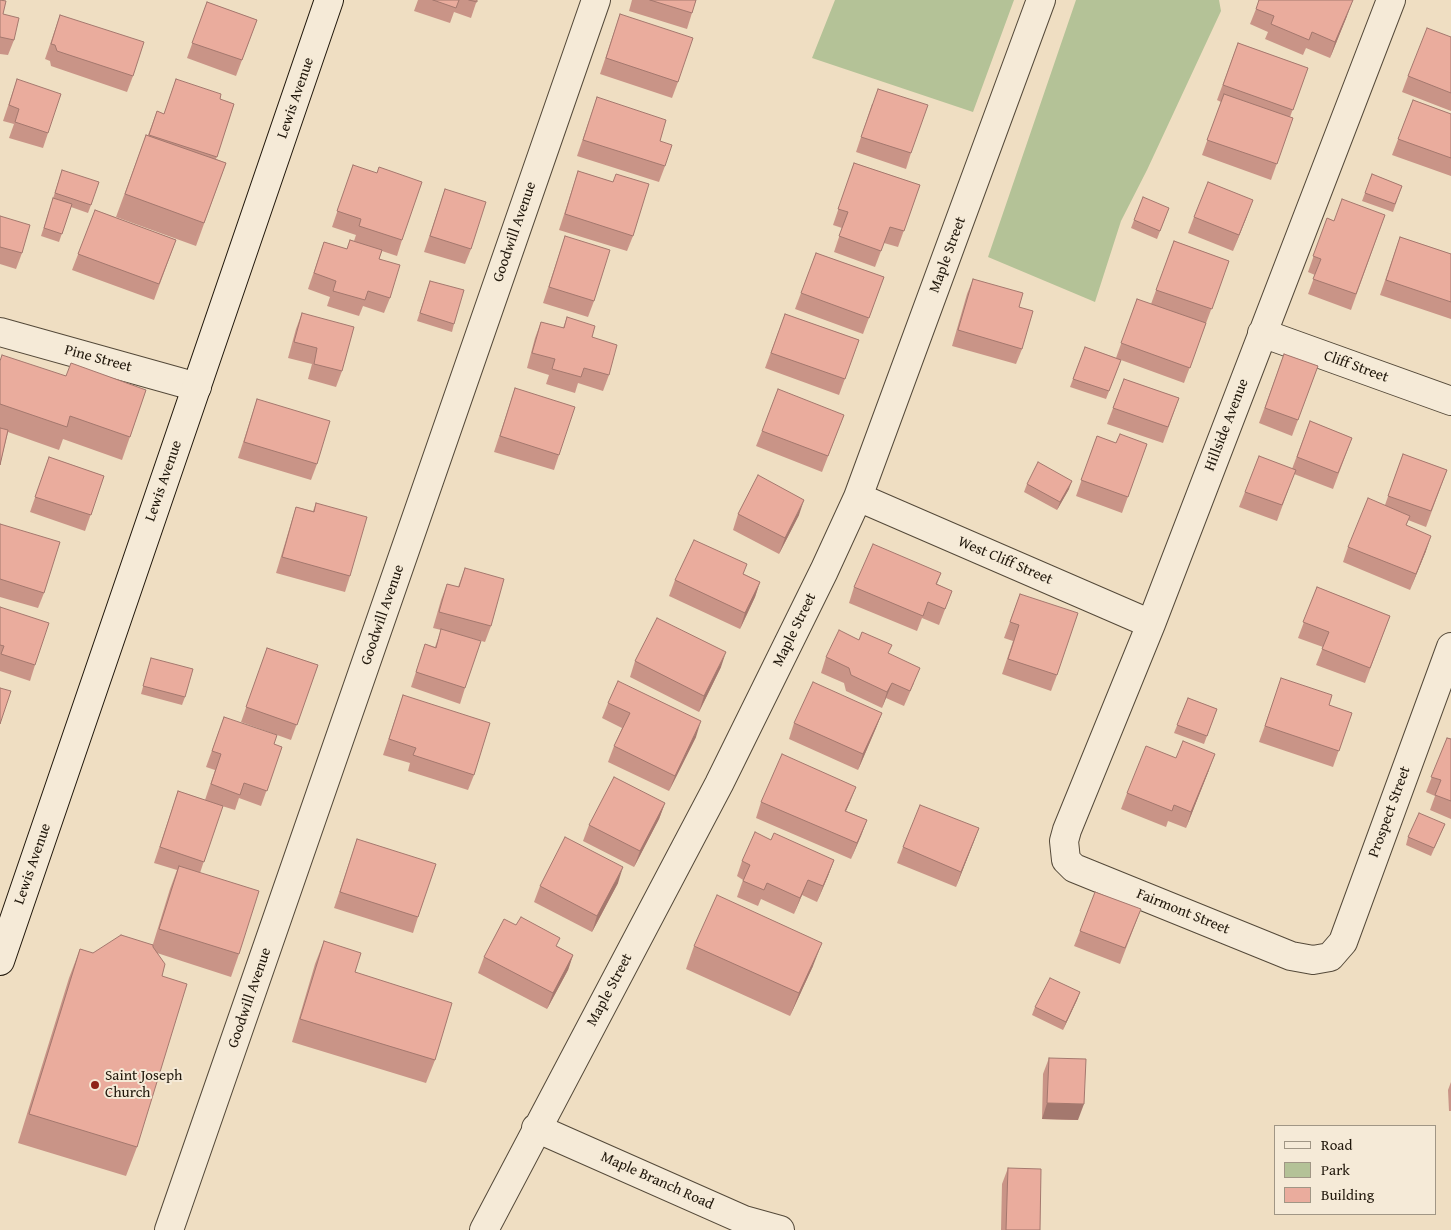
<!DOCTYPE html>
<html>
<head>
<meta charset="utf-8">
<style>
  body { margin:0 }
  #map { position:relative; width:1451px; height:1230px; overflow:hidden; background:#efdec2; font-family:"Gentium Book Plus",serif }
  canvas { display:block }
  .legend { position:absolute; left:1274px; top:1125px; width:162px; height:90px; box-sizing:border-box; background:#f5ead7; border:1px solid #a09685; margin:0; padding:6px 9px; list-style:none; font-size:15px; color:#20170b }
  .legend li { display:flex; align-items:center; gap:10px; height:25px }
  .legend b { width:25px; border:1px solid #a09685 }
</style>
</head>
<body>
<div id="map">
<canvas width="1451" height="1230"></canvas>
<ul class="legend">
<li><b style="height:6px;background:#f5ead7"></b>Road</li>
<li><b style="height:14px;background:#b4c297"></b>Park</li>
<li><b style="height:14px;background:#eaac9d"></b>Building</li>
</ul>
</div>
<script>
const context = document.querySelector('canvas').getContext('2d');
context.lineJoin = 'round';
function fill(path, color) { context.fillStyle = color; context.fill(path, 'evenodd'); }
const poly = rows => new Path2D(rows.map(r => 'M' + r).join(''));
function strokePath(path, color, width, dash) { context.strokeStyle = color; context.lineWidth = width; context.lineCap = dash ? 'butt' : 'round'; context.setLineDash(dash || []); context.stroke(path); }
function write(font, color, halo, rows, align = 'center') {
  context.font = font + ' "Gentium Book Plus",serif'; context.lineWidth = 4; context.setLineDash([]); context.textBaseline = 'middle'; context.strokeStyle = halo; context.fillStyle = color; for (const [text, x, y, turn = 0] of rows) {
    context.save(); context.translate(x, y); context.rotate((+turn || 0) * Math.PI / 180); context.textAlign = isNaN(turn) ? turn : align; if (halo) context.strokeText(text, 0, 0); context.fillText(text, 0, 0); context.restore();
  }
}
const green = poly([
  [835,0,1014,0,973,112,812,58],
  [1076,0,1219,0,1221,11,1147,170,1121,221,1095,302,988,257]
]);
const street = poly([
  [1391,0,1151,624,1067,830,1064,841,1066,860,1074,868,1291,956,1313,960,1330,957,1343,942,1451,647],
  [0,332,197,387],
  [1262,333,1451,401],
  [858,497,1151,624],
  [536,1128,744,1220,780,1230],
  [169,1230,596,0],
  [484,1230,719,784,824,571,858,497,1041,0]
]);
const secondary = poly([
  [0,961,329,0]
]);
const wall = poly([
  [0,0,3,14,14,40,8,55,0,54],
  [418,0,477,0,471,18,454,12,450,23,414,11],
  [632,0,696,0,687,29,629,11],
  [207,2,257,20,236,76,187,58],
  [1256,9,1347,16,1330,58,1306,48,1303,55,1265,39,1268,32,1250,24],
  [620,14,678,82,672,98,600,74],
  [60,15,133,76,127,92,51,66,50,61,45,59],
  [1451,37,1451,111,1402,92,1408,76],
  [1238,43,1308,68,1290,117,1293,118,1271,180,1202,155,1221,102,1217,100],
  [17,79,48,133,43,148,9,138,14,124,3,121],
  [176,79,220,99,234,104,216,159,226,163,196,246,116,217,146,135,148,135,157,111,164,114],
  [597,97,660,141,665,166,659,182,577,156],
  [1413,100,1451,114,1451,176,1392,155],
  [872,104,911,153,906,169,856,152],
  [854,163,920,185,898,247,884,243,875,267,834,252,842,228,833,225],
  [353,165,402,240,397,256,382,251,379,259,390,298,384,313,363,306,359,316,327,306,330,297,308,289,324,242,347,249,350,240,354,241,356,235,332,227],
  [62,170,91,205,88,213,71,207,59,242,41,236],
  [578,171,613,182,633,236,627,251,559,230],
  [1372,174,1402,186,1393,212,1362,201],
  [445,189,471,249,465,264,424,252],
  [1169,208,1157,239,1131,228,1134,220],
  [95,210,176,240,154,300,72,270],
  [1385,215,1351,310,1308,294,1315,275,1308,272,1327,218,1334,221],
  [0,216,22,253,16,269,0,264],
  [1247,216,1233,251,1188,233,1194,217],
  [565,236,594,301,588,317,543,303],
  [1400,237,1451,254,1451,319,1380,295],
  [1174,241,1229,261,1184,383,1121,360,1106,399,1070,387,1085,347,1116,358,1137,299,1151,304],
  [816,253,884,277,863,334,795,309],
  [973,279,1019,307,1022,349,1016,364,952,346,967,294],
  [430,281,454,324,452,332,417,321],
  [302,313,342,371,336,387,308,379,312,364,288,358,296,329],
  [785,314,859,340,839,395,765,368],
  [567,317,592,337,609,375,603,391,578,383,575,393,546,384,549,375,527,368,535,338,541,322,563,328],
  [1284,354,1318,366,1292,436,1259,423],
  [0,361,66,376,146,390,122,460,63,439,59,450,8,432,0,465],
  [1124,379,1179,398,1163,443,1107,424],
  [515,388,559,455,554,470,494,452],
  [257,399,317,464,311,480,238,458],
  [844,415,822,472,756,446,762,431],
  [1310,421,1352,438,1333,489,1294,474,1277,521,1239,507,1259,456,1292,469],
  [1097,436,1116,443,1147,444,1122,513,1076,496],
  [1403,454,1447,470,1426,527,1408,520,1406,526,1426,551,1410,590,1343,562,1348,547,1385,505],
  [49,457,104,476,85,531,30,512],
  [1027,484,1069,489,1057,510,1024,492],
  [316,503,350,576,345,592,276,573,291,523,296,507,313,511],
  [738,514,799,515,779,554,733,530],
  [0,524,44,593,38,608,0,597],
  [465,568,491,626,485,642,463,636,465,688,460,704,411,687,425,644,435,647,441,630,433,628,441,600,447,584,458,587],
  [941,573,937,584,952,591,939,625,922,618,917,631,849,603,854,587],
  [744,574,760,582,755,597,740,629,669,596,675,580],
  [1317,587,1390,616,1365,683,1316,665,1323,647,1298,638],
  [1020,594,1057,675,1051,691,1002,674,1013,641,1004,638],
  [0,607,35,665,30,681,0,671],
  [267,648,318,665,291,740,241,722],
  [889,654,914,683,904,706,886,698,882,708,846,691,844,683,821,673,826,657],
  [151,658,185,697,182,705,141,694],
  [635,661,721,667,699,712,630,677],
  [1276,694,1329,705,1352,713,1333,767,1259,742],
  [403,695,474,775,468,790,408,771,410,763,383,755],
  [1188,698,1217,709,1204,744,1174,733],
  [608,703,696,737,669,791,608,762,614,746,622,728,602,718],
  [882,713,876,728,858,770,789,739,794,723],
  [224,717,274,744,282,747,261,806,239,798,235,810,222,806,200,873,239,954,231,977,157,953,162,976,137,1147,126,1176,18,1143,69,978,80,949,93,953,153,944,170,889,177,870,154,863,178,791,205,800,215,770,206,767],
  [1447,738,1451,739,1451,819,1430,810,1435,796,1426,792],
  [1176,758,1209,770,1186,828,1168,821,1166,827,1121,809,1127,793],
  [761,802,850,802,846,811,867,820,851,859,756,818],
  [665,803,659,819,634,867,583,841,589,825],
  [1445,824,1431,856,1406,845,1408,837],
  [979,828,956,887,897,863,903,847],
  [357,839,418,917,413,933,334,908],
  [771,840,834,860,828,876,817,902,802,895,794,914,761,899,758,906,737,897,743,880,737,876,742,861],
  [618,883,592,932,534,902,540,886],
  [1141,909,1120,964,1074,946,1080,931],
  [324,941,355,972,435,1060,426,1083,292,1042,315,964],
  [557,946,573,955,568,970,547,1009,478,973,484,957],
  [694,946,813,966,790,1016,686,969],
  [1080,992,1077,1000,1063,1030,1032,1015,1035,1007],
  [1049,1058,1078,1120,1042,1119,1043,1074],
  [1451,1082,1451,1111,1449,1111,1448,1090],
  [1008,1168,1040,1230,1001,1230,1002,1184]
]);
const shadedWall = poly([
  [1353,0,1347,16,1330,58,1335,42],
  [1253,200,1247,216,1233,251,1239,235],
  [1072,481,1069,489,1057,510,1060,502],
  [804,500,799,515,779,554,785,538],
  [1431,536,1426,551,1410,590,1416,574],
  [760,582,755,597,740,629,745,613],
  [726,652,721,667,699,712,704,696],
  [892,683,882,708,887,692],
  [882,713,876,728,858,770,863,754],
  [701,721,696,737,669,791,675,776],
  [1215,754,1209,770,1186,828,1191,812],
  [856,787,850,802,839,826,845,811],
  [665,803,659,819,634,867,640,851],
  [867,820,861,836,851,859,857,843],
  [979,828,973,844,956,887,961,872],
  [834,860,828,876,817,902,823,886],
  [623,867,618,883,592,932,597,916],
  [808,880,802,895,794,914,800,898],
  [822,943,813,966,790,1016,799,993],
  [573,955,568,970,547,1009,553,993],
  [1080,992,1077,1000,1063,1030,1066,1022],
  [1047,1103,1084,1104,1078,1120,1042,1119]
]);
const building = poly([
  [0,0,6,1,3,14,19,18,14,40,0,37,0,0],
  [433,0,459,0,456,8,433,0],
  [469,0,477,0,477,2,469,0],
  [650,0,696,0,692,13,650,0],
  [1259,0,1353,0,1335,42,1312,32,1309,40,1271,24,1274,16,1256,9,1259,0],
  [207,2,257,20,242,60,192,43,207,2],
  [620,14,693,38,678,82,606,58,620,14],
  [60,15,144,42,133,76,57,51,55,45,51,44,60,15],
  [1427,28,1451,37,1451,93,1408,76,1427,28],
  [1238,43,1308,68,1293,110,1223,85,1238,43],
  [17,79,61,94,48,133,15,122,19,109,9,105,17,79],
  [176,79,221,94,220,99,234,104,217,157,149,135,157,111,164,114,176,79],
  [878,89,928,105,911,153,861,137,878,89],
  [1224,94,1293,118,1277,164,1207,140,1224,94],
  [597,97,666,120,660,141,672,145,665,166,583,140,597,97],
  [1413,100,1451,114,1451,158,1398,139,1413,100],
  [146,135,226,163,204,223,125,194,146,135],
  [854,163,920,185,904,231,890,227,881,251,839,236,848,212,838,209,854,163],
  [353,165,377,173,379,167,422,182,402,240,359,226,361,219,337,211,353,165],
  [62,170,99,182,91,205,55,193,62,170],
  [578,171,613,182,616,174,649,184,633,236,565,214,578,171],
  [1372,174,1402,186,1395,204,1365,193,1372,174],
  [1208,182,1253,200,1239,235,1194,217,1208,182],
  [445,189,486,202,471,249,430,236,445,189],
  [1143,197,1169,208,1160,231,1134,220,1143,197],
  [53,198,72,204,62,234,44,228,53,198],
  [1342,199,1385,215,1356,294,1313,279,1321,259,1313,256,1327,218,1334,221,1342,199],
  [95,210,176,240,159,284,78,254,95,210],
  [0,216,30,225,22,253,0,247,0,216],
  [565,236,610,250,594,301,549,287,565,236],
  [1400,237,1451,254,1451,302,1386,280,1400,237],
  [350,240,382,250,379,259,400,265,390,298,368,291,365,300,333,291,336,281,314,273,324,242,347,249,350,240],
  [1174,241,1229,261,1212,309,1156,290,1174,241],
  [816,253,884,277,869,318,801,293,816,253],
  [973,279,1023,293,1019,307,1033,311,1022,349,958,330,973,279],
  [430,281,464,290,454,324,420,313,430,281],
  [1137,299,1206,323,1190,368,1121,343,1137,299],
  [302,313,354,327,342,371,314,364,317,348,294,342,302,313],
  [785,314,859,340,845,379,771,353,785,314],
  [567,317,595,326,592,337,617,345,609,375,584,368,581,377,552,369,555,359,532,353,541,322,564,328,567,317],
  [1085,347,1121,360,1109,391,1073,379,1085,347],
  [1284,354,1318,366,1298,420,1265,408,1284,354],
  [2,355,66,376,71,363,146,390,130,437,70,416,67,427,0,404,0,361,2,355],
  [1124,379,1179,398,1168,427,1113,408,1124,379],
  [515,388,575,407,559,455,500,436,515,388],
  [778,389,844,415,828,456,762,431,778,389],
  [257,399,330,421,317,464,244,442,257,399],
  [1310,421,1352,438,1338,473,1297,457,1310,421],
  [0,428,8,430,0,465,0,428],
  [1120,434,1147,444,1128,497,1081,480,1097,436,1116,443,1120,434],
  [1403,454,1447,470,1431,511,1388,496,1403,454],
  [1259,456,1296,470,1282,505,1245,492,1259,456],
  [49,457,104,476,91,515,35,497,49,457],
  [1038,462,1072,481,1060,502,1027,484,1038,462],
  [758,475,804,500,785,538,738,514,758,475],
  [1368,498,1410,516,1406,525,1431,536,1416,574,1348,547,1368,498],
  [316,503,367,517,350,576,282,557,296,507,314,512,316,503],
  [0,524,60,542,44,593,0,579,0,524],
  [694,540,747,564,743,574,760,582,745,613,675,580,694,540],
  [873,544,941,573,936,584,952,591,945,609,928,602,923,616,854,587,873,544],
  [465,568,504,579,491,626,439,612,447,584,459,587,465,568],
  [1317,587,1390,616,1370,668,1322,649,1329,632,1303,622,1317,587],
  [1020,594,1078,613,1057,675,1008,659,1019,625,1010,622,1020,594],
  [0,607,49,623,35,665,1,654,4,646,0,645,0,607],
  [657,618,726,652,704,696,635,661,657,618],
  [441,629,481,641,465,688,416,672,425,644,436,648,441,629],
  [839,630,859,640,862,632,892,645,888,653,920,668,910,691,892,683,887,692,851,675,849,668,826,657,839,630],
  [267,648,318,665,297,725,246,707,267,648],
  [151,658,193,669,185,697,143,686,151,658],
  [1281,678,1332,695,1329,705,1352,713,1339,751,1265,726,1281,678],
  [618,681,701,721,675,776,614,746,630,713,608,703,618,681],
  [813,682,882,713,863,754,794,723,813,682],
  [0,688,11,691,0,724,0,688],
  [403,695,490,723,474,775,413,755,416,748,389,739,403,695],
  [1188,698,1217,709,1207,736,1177,725,1188,698],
  [224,717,277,735,274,744,282,747,267,791,244,783,240,795,211,784,221,754,212,751,224,717],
  [1447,738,1451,739,1451,801,1435,795,1441,780,1431,777,1447,738],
  [1183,741,1215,754,1191,812,1174,805,1172,811,1127,793,1146,746,1176,758,1183,741],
  [782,754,856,787,845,811,867,820,857,843,761,802,782,754],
  [614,777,665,803,640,851,589,825,614,777],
  [178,791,223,806,204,862,160,847,178,791],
  [920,805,979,828,961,872,903,847,920,805],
  [1419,813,1445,824,1434,848,1408,837,1419,813],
  [755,832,771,840,774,833,834,860,823,886,808,880,800,898,767,883,764,890,743,881,750,865,742,861,755,832],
  [565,837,623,867,597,916,540,886,565,837],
  [357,839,436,864,418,917,340,892,357,839],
  [179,866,259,891,239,954,159,929,179,866],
  [1095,892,1141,909,1125,948,1080,931,1095,892],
  [717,895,822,943,799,993,694,946,717,895],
  [521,917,560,938,556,946,573,955,553,993,484,957,504,919,516,925,521,917],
  [121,935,153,945,153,947,165,964,162,976,187,984,137,1147,29,1114,80,949,93,953,121,935],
  [324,941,361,953,355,972,452,1003,435,1060,300,1019,324,941],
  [1050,978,1080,992,1066,1022,1035,1007,1050,978],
  [1049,1058,1086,1059,1084,1104,1047,1103,1049,1058],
  [1008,1168,1041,1169,1040,1230,1006,1230,1008,1168]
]);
const markers = [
  [95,1085,5,"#8f2418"]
];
const streetNames = [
  ["Lewis Avenue",296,98,-71],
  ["Goodwill Avenue",515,232,-71],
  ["Maple Street",948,255,-70],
  ["Pine Street",98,359,15],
  ["Cliff Street",1356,367,20],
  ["Hillside Avenue",1227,425,-69],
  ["Lewis Avenue",164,481,-71],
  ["West Cliff Street",1005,561,23],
  ["Goodwill Avenue",383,615,-71],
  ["Maple Street",795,630,-64],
  ["Prospect Street",1390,812,-70],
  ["Lewis Avenue",33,864,-71],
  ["Fairmont Street",1183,912,22],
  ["Maple Street",610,990,-62],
  ["Goodwill Avenue",250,998,-71],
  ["Maple Branch Road",657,1181,24]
];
const poiNames = [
  ["Saint Joseph",105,1076],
  ["Church",105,1093]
];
fill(green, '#b4c297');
strokePath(street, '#544939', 30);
strokePath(secondary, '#20170b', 30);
strokePath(street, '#f5ead7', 28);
strokePath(secondary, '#f5ead7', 28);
fill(wall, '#c99487');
fill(shadedWall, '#a4786e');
fill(building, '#eaac9d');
strokePath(building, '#a4786e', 1);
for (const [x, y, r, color] of markers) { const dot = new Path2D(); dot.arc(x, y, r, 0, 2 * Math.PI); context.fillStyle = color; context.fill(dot); strokePath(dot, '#f5ead7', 2); }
write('15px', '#20170b', '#f5ead7', streetNames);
write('15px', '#20170b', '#f5ead7', poiNames, 'left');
</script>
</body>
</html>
